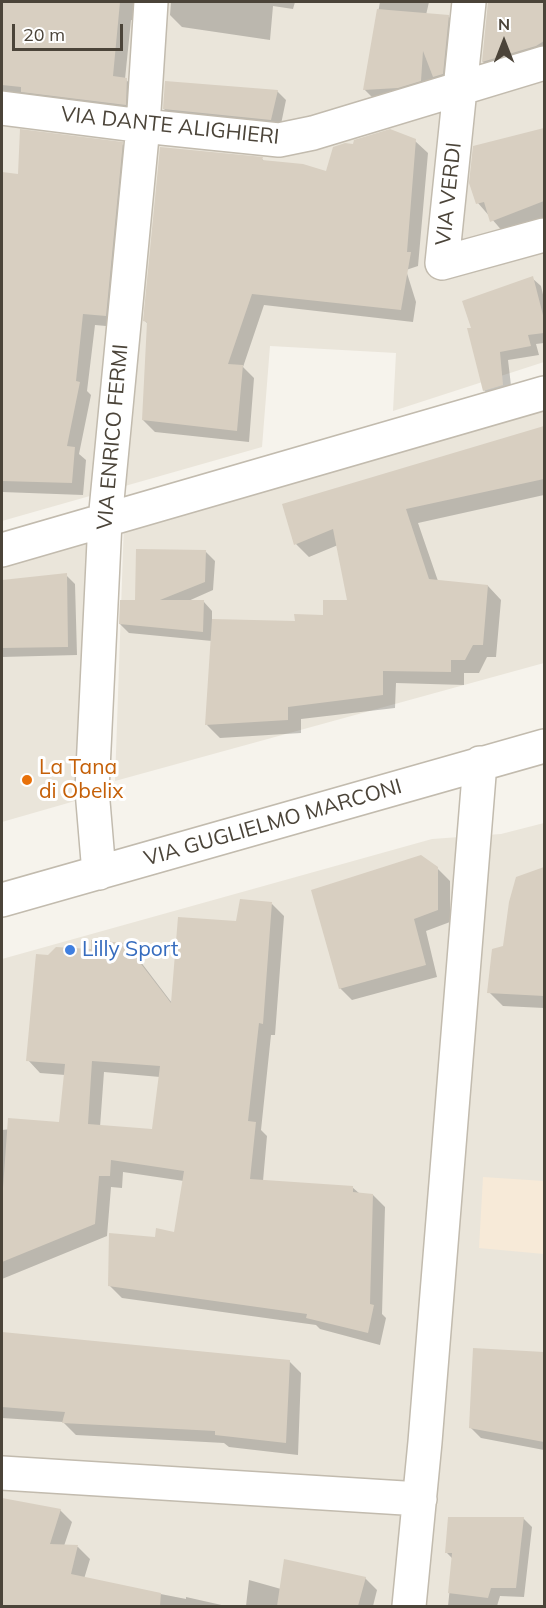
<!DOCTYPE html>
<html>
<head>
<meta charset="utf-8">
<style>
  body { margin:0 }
  #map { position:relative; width:546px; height:1608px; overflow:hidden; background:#f6f3ec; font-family:Mulish,sans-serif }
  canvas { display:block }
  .frame { position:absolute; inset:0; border:3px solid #4b4439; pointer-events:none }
  .north { position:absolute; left:474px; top:12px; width:60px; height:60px; -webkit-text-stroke:4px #fff; paint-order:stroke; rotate:0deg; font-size:16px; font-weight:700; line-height:24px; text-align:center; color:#4b4439 }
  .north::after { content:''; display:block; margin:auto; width:21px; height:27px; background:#4b4439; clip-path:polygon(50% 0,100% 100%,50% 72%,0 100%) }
  .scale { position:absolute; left:12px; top:24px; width:111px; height:27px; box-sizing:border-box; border:3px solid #4b4439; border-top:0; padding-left:8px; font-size:18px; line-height:21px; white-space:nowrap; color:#4b4439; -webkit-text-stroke:4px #fff; paint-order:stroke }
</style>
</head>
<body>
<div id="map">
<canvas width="546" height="1608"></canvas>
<div class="frame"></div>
<div class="north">N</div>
<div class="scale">20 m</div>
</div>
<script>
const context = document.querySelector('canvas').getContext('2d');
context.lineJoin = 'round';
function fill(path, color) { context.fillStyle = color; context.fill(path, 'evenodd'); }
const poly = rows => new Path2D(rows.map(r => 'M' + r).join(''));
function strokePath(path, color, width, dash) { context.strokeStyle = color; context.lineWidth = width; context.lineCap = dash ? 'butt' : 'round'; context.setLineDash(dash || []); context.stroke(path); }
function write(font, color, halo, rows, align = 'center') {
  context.font = font + ' Mulish,sans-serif'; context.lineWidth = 6; context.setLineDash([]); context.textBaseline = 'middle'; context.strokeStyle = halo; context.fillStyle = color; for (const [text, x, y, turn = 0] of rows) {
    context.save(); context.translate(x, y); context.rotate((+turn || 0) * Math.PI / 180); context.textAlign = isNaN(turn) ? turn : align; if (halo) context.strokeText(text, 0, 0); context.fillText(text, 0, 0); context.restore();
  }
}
const residential = poly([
  [2,2,544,2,544,362,393,411,396,353,270,346,262,447,2,521],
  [544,408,544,663,115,781,124,522],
  [87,538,75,801,2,822,2,562],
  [544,823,544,1606,2,1606,2,959,432,839,501,834]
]);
const commercial = poly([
  [483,1177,544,1181,544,1254,479,1248]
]);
const shadow = poly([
  [2,2,149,2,143,22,131,20,125,79,138,91,137,116,2,95],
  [171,2,295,2,293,9,273,6,270,40,182,27,170,15],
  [380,2,429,2,426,15,448,16,461,30,447,90,435,78,434,94,377,102,364,89],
  [490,2,544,2,544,59,496,75,483,62],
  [277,91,286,100,280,129,173,118,164,109],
  [544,130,544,218,504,233,478,203,474,147],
  [415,141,428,153,418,266,406,270,416,302,413,322,264,305,243,367,254,378,249,442,155,432,143,420,149,325,145,321,262,159,265,162,327,173],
  [122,144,134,155,117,327,95,325,87,391,91,395,79,454,86,460,83,495,2,492,2,174,20,175],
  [532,278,541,286,544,299,544,343,536,344,539,355,508,360,512,394,493,399,484,390,473,329],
  [544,427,544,495,418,523,438,581,488,586,501,600,496,657,487,657,479,673,464,673,464,685,396,683,395,708,301,719,301,733,220,738,207,725,212,641,129,633,120,624,136,602,206,552,215,561,213,590,186,602,204,602,212,611,212,621,296,622,324,617,348,602,338,545,309,557,296,544,284,505],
  [66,575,75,584,77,655,2,657,2,581],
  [437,868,450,881,450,922,426,931,437,977,352,1000,340,988],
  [544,868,544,1008,503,1006,489,992,505,948,517,878],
  [272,904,284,916,275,1035,271,1035,261,1130,267,1136,263,1181,352,1187,360,1194,373,1195,385,1207,382,1314,386,1318,380,1345,320,1329,316,1325,122,1298,110,1286,157,1238,176,1234,184,1181,123,1172,122,1188,111,1187,107,1236,2,1279,2,1130,60,1124,65,1075,40,1073,28,1060,48,957,125,944,137,957,172,1003,237,923],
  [104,1072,160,1077,154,1131,100,1127],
  [2,1334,289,1361,301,1373,298,1455,229,1447,224,1443,76,1435,63,1422,2,1418],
  [474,1350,544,1353,544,1450,481,1438,470,1427],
  [2,1500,60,1510,72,1522,64,1546,78,1547,90,1559,84,1579,186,1599,186,1597,226,1606,2,1606],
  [523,1518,532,1527,524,1597,500,1596,497,1606,448,1606,453,1559,447,1553],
  [365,1578,377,1590,373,1606,246,1606,249,1580,281,1589]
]);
const building = poly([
  [2,2,120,2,113,76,127,78,126,105,21,92,21,87,2,85],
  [488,2,544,2,544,41,536,46,482,62],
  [377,9,449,15,443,74,433,77,423,51,421,81,398,88,363,90],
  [165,81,278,90,271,120,163,109],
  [544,128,544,201,490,222,484,202,476,204,469,183,473,146],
  [20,129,123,142,106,316,83,314,76,381,80,382,67,446,75,447,72,483,2,481,2,172,18,174],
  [390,129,416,139,407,252,411,252,401,310,252,294,228,364,243,365,237,431,142,420,147,322,143,321,160,147,263,157,262,160,303,164,326,171,333,147,345,143,353,144,354,140],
  [533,276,544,319,544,333,528,335,531,346,500,352,503,385,483,391,467,328,471,328,462,301],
  [544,426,544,479,406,509,429,579,488,585,483,645,473,645,465,660,451,660,451,672,383,671,383,695,288,707,288,720,205,725,212,619,295,621,294,614,323,615,323,600,347,600,333,529,294,545,282,504],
  [136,549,206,550,205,582,160,600,204,600,203,632,119,624,120,600,135,600],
  [67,573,68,647,2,648,2,580],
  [421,855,438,867,438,910,414,919,426,965,339,989,311,890],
  [544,867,544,996,487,993,492,949,503,946,509,902,516,877],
  [240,899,272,902,263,1024,259,1023,248,1121,256,1122,250,1179,353,1186,353,1192,373,1194,370,1304,374,1305,368,1333,306,1318,307,1314,108,1286,109,1233,155,1237,156,1228,174,1232,184,1171,111,1160,110,1176,99,1176,95,1224,2,1262,2,1202,8,1118,59,1122,65,1064,26,1061,36,954,48,955,56,947,91,949,91,940,125,943,171,1003,178,917,236,921],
  [92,1061,160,1066,152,1129,88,1124],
  [2,1332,290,1360,286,1443,215,1435,215,1431,62,1423,65,1412,2,1407],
  [473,1348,544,1352,544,1442,469,1428],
  [2,1498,61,1509,50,1544,78,1545,71,1574,161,1593,160,1606,2,1606],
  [448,1517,524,1517,516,1588,491,1588,488,1598,448,1593,452,1553,445,1553],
  [284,1559,366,1577,358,1606,277,1606]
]);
const minor = poly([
  [469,2,442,263,544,235],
  [2,108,143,126,279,140,313,133,544,63],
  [2,550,544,393],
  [99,873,92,790,105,521,143,126,151,2],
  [2,900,544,746],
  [2,1473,420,1499],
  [409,1606,425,1442,480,763]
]);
const markers = [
  [27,780,6,"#e8710a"],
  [70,950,6,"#3f7fe0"]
];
const streetNames = [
  ["VIA DANTE ALIGHIERI",170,126,6],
  ["VIA VERDI",449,194,-84],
  ["VIA ENRICO FERMI",113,437,-85],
  ["VIA GUGLIELMO MARCONI",273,823,-16]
];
const foodNames = [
  ["La Tana",39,768],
  ["di Obelix",39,792]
];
const shopNames = [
  ["Lilly Sport",82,950]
];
fill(residential, '#eae5da');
fill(commercial, '#f7ead8');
fill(shadow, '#0003');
fill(building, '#d8cfc1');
strokePath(minor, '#c2bbae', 36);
strokePath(minor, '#fff', 33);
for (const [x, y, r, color] of markers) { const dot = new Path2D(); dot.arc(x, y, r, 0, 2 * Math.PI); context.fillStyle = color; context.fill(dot); strokePath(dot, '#fff', 2); }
write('21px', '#4b4439', '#fff', streetNames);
write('21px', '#c56008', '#fff', foodNames, 'left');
write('21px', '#366cbe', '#fff', shopNames, 'left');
</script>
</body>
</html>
